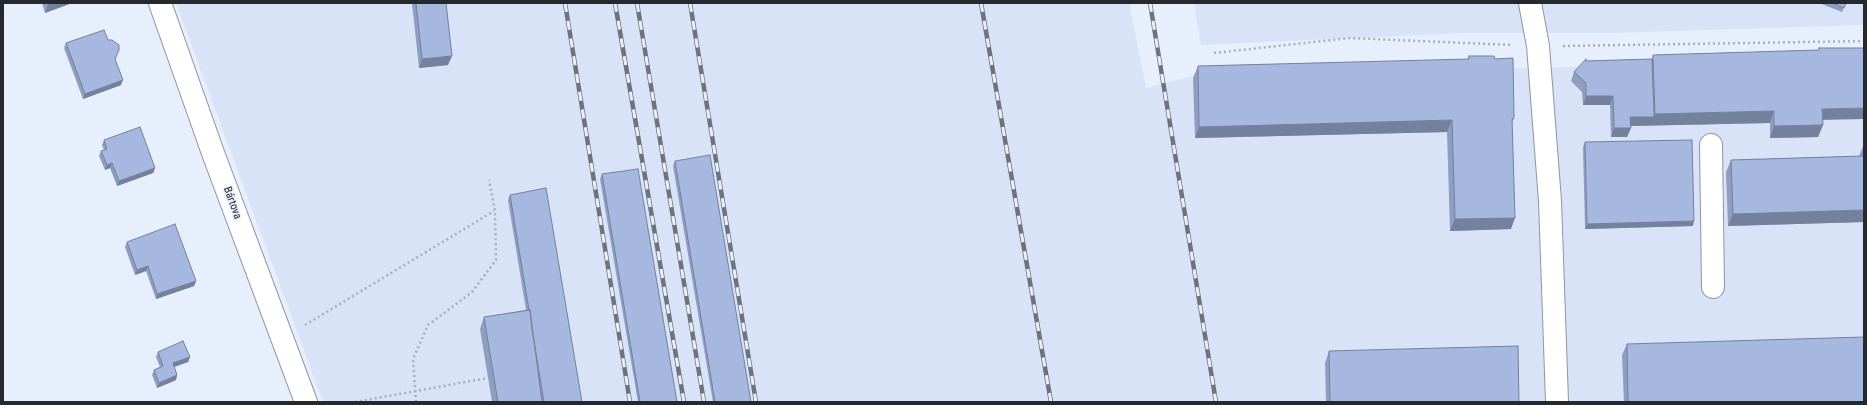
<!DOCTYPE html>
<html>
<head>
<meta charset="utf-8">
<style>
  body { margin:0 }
  #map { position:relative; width:1867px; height:405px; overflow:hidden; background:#e8effc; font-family:"Roboto Condensed",sans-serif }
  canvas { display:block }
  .frame { position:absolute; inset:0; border:4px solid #25282d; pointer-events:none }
</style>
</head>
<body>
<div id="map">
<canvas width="1867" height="405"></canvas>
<div class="frame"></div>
</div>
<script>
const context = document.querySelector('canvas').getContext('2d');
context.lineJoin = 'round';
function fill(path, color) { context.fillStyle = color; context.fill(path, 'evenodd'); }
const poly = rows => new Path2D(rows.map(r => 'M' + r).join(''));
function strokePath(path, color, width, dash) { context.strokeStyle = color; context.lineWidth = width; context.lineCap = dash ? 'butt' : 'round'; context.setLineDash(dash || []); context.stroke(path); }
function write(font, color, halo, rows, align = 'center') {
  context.font = font + ' "Roboto Condensed",sans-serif'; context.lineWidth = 3; context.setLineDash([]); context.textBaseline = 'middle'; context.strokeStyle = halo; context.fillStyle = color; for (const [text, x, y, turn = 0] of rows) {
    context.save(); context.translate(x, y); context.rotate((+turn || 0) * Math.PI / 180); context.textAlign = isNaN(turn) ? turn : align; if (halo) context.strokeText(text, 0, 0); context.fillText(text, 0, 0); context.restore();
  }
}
const built = poly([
  [176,3,1129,3,1146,88,1197,75,1864,61,1864,402,323,402],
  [1194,3,1864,3,1864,25,1614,33,1465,33,1201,45]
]);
const path = poly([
  [1563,46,1864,41],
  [1214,53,1350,38,1512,45],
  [305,325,494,211],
  [355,402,488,378],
  [416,402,413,359,428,325,472,292,496,260,495,211,489,180]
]);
const minor = poly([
  [160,3,213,153,306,402],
  [1530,3,1538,46,1550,201,1557,402],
  [1711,145,1713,287]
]);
const rail = poly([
  [565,3,630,402],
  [615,3,684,402],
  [637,3,704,402],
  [690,3,756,402],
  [981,3,1051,402],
  [1150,3,1216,402]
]);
const wall = poly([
  [42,3,72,3,45,13],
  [412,3,446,3,448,65,419,68],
  [1819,3,1846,3,1842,12],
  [108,40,117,55,115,60,121,85,83,99,64,48,66,43],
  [1819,48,1823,125,1818,137,1770,138,1770,123,1631,126,1627,137,1611,137,1610,105,1583,105,1582,92,1571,81,1574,72,1586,61,1652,59,1653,55,1819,50],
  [1469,56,1495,59,1514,118,1512,123,1511,229,1450,231,1447,132,1195,138,1193,78,1198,66,1467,60],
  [104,140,155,168,153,173,117,186,110,168,105,170,99,156,101,151,104,150,102,145],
  [1585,142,1693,226,1585,229,1583,147],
  [1864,144,1864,222,1728,226,1726,172,1731,160,1859,156],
  [675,161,751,402,713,402,673,166],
  [602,174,677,402,638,402,600,179],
  [510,195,582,402,492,402,480,329,484,317,526,310,508,200],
  [127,242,196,281,194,286,156,299,146,271,135,275,125,247],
  [1627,344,1864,402,1624,402,1622,355],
  [1329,351,1519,402,1326,402,1325,363],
  [158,352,190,357,188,362,174,367,177,375,176,380,157,388,152,375,154,370,160,367,156,357]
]);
const shadedWall = poly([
  [50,3,72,3,45,13,48,4],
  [452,56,448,65,419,68,422,59],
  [123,80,121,85,83,99,85,94],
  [1586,96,1613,96,1610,105,1583,105],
  [1864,108,1864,119,1818,120,1822,109],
  [1774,111,1770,123,1627,126,1630,117,1654,117,1655,114],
  [1452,120,1447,132,1195,138,1199,127],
  [1823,125,1818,137,1770,138,1774,126],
  [1614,128,1631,128,1627,137,1611,137],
  [112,163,110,168,105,170,107,165],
  [155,168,153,173,117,186,119,181],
  [1864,210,1864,222,1728,226,1733,214],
  [1515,218,1511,229,1450,231,1455,219],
  [1694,221,1693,226,1585,229,1587,224],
  [148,266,146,271,135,275,137,270],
  [196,281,194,286,156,299,157,294],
  [190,357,188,362,171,368,173,363],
  [177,375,176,380,157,388,159,383]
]);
const building = poly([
  [416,3,446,3,452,56,422,59,416,3],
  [1833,3,1846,3,1844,8,1833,3],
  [104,30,108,40,112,40,119,45,119,50,115,59,123,80,85,94,66,43,104,30],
  [1819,48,1864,48,1864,108,1822,109,1823,125,1774,126,1774,111,1655,114,1653,55,1819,50,1819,48],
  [1469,56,1494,56,1495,59,1513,58,1514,118,1512,119,1515,218,1455,219,1452,120,1199,127,1198,66,1469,59,1469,56],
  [1586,59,1586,61,1652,59,1654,117,1630,117,1631,128,1614,128,1613,96,1586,96,1586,83,1574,72,1586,59],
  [140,127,155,168,119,181,112,163,107,165,101,151,107,149,104,140,140,127],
  [1692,140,1694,221,1587,224,1585,142,1692,140],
  [1864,144,1864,210,1733,214,1731,160,1863,156,1864,144],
  [710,155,751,402,715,402,675,161,710,155],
  [638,169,677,402,640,402,602,174,638,169],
  [546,188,582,402,544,402,532,329,530,310,529,310,510,195,546,188],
  [175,224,196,281,157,294,148,266,137,270,127,242,175,224],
  [530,310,542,402,498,402,484,317,530,310],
  [1864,337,1864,402,1628,402,1627,344,1864,337],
  [183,341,190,357,173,363,177,375,159,383,154,370,163,366,158,352,183,341],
  [1518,346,1519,402,1330,402,1329,351,1518,346]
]);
const streetNames = [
  ["Bártova",232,203,70]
];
fill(built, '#d9e3f7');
strokePath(minor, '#8f95a1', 24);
strokePath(path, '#a9afb9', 2.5, [2, 3]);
strokePath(minor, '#fff', 22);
strokePath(rail, '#6e727a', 4.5);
strokePath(rail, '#e8effc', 3, [9]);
fill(wall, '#8f9ec0');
fill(shadedWall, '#74819c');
fill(building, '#a6b8df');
strokePath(building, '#74819c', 1);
write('11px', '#25282d', '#e8effc', streetNames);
</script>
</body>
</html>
